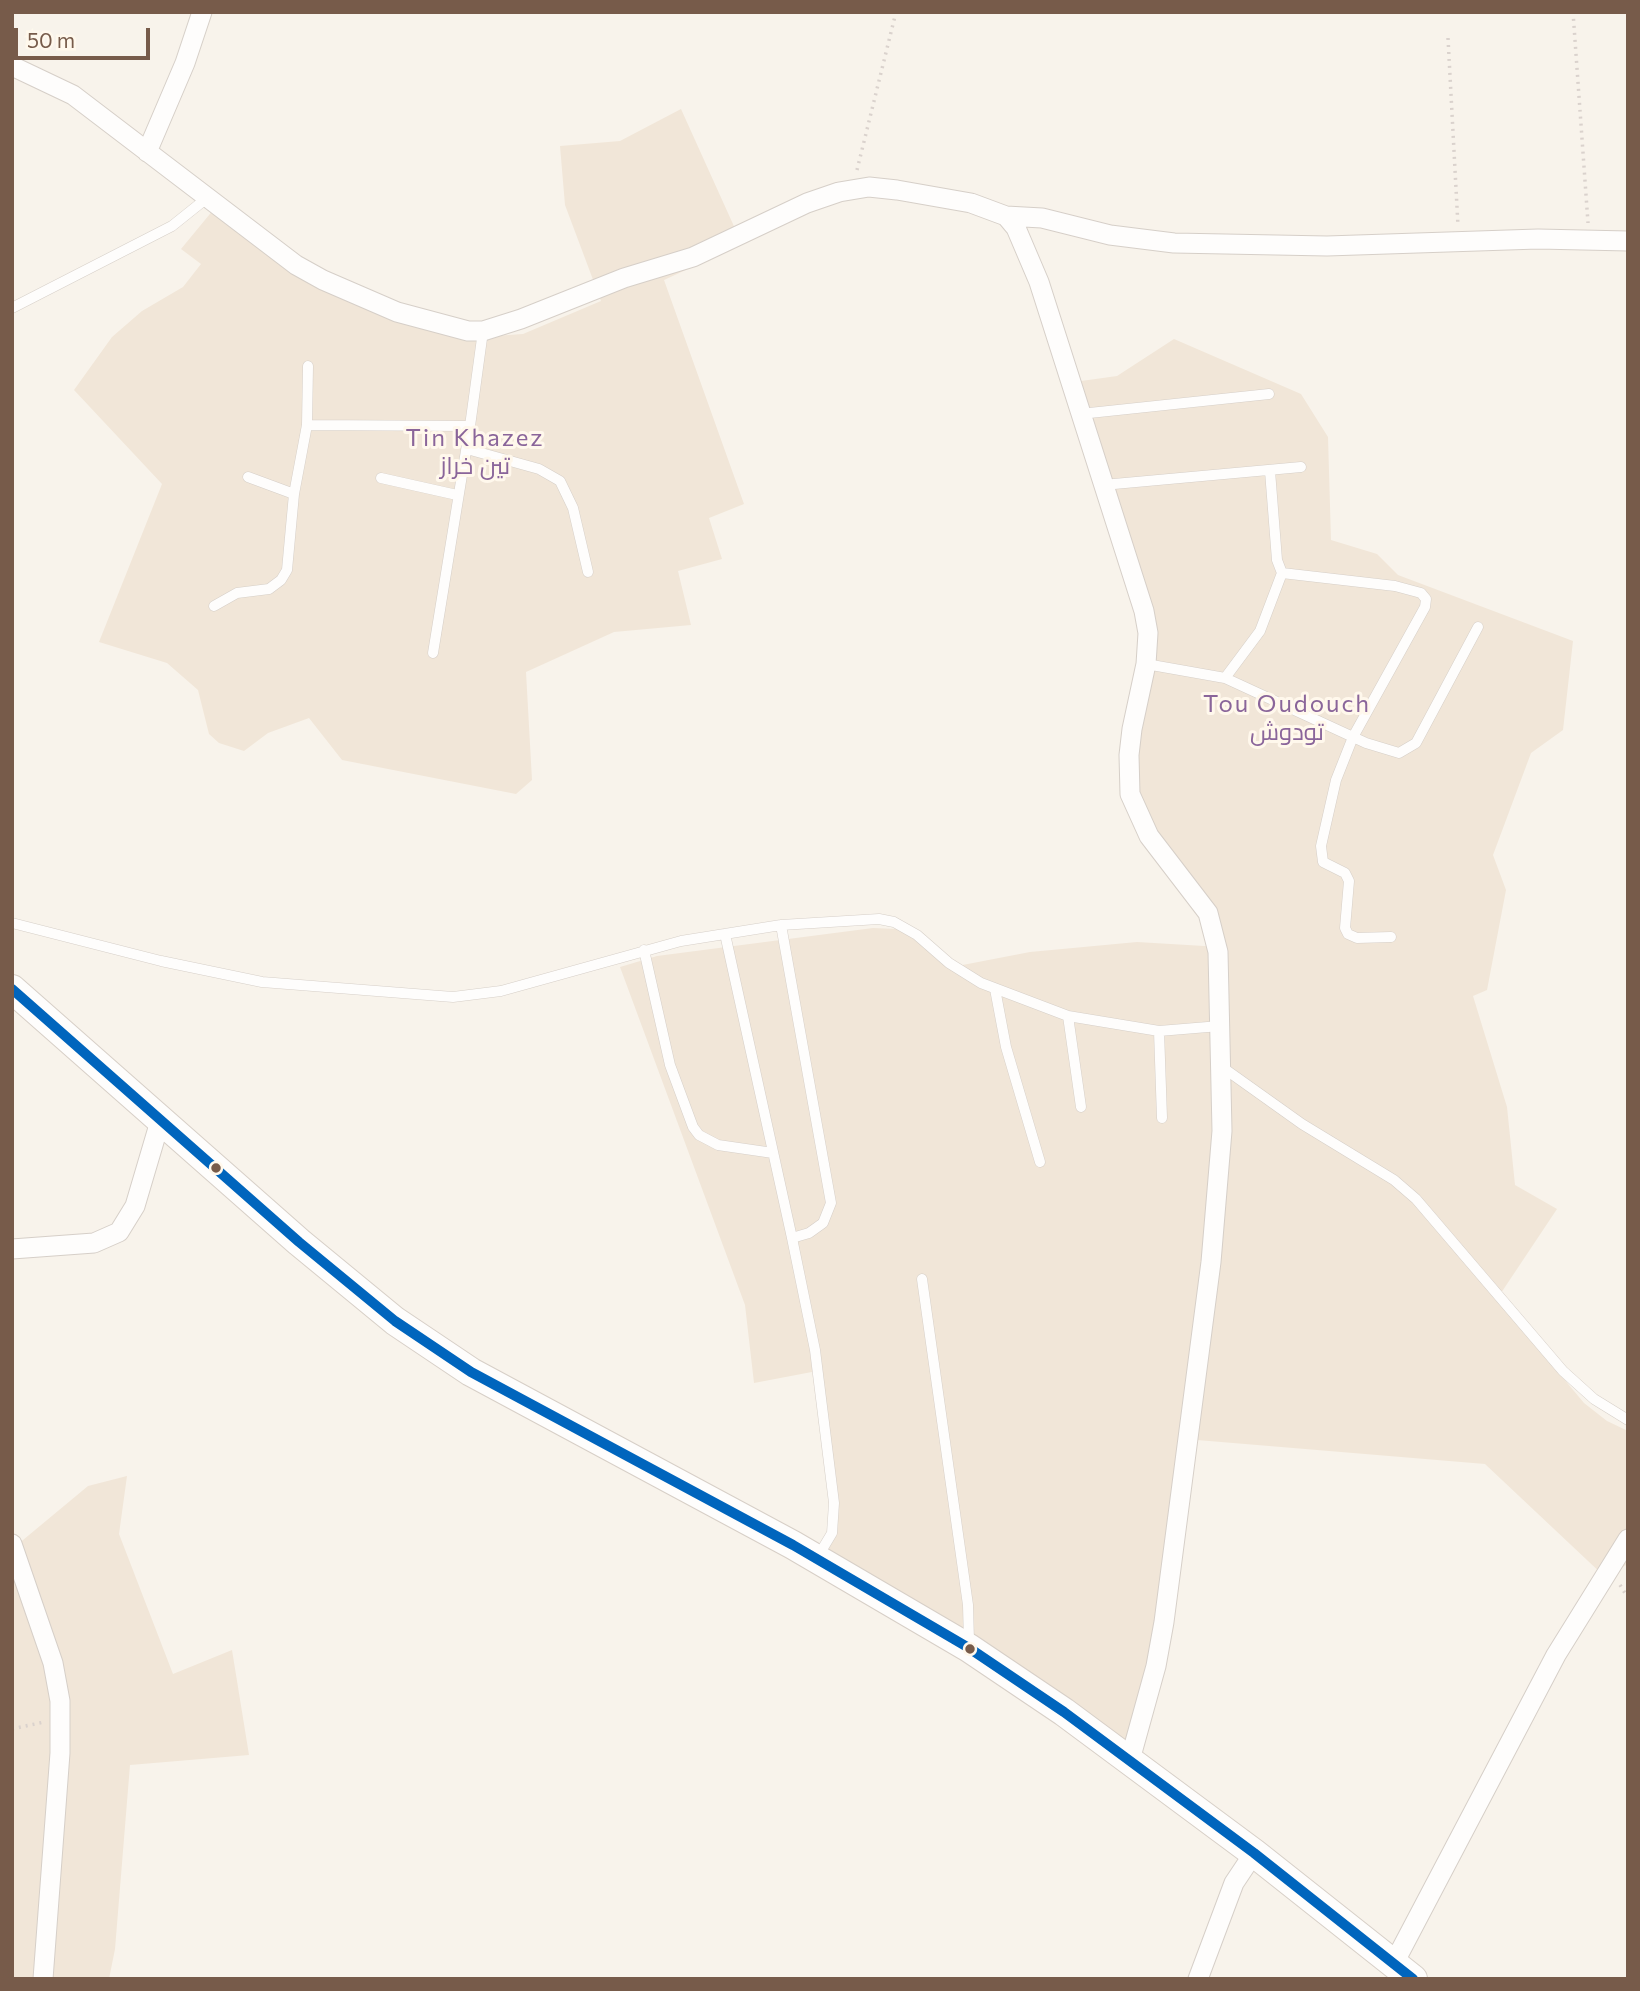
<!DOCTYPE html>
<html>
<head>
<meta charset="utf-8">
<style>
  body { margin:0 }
  #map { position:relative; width:1640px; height:1991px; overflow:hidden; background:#f8f3eb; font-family:Commissioner,sans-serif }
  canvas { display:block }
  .frame { position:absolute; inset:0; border:14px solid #775b4a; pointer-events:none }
  .scale { position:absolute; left:14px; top:28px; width:136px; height:32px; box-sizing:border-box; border:4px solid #775b4a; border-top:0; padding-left:9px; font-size:21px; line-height:24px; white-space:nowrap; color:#775b4a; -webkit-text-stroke:5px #fff8ec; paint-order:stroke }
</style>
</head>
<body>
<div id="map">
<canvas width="1640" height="1991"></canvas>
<div class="frame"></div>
<div class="scale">50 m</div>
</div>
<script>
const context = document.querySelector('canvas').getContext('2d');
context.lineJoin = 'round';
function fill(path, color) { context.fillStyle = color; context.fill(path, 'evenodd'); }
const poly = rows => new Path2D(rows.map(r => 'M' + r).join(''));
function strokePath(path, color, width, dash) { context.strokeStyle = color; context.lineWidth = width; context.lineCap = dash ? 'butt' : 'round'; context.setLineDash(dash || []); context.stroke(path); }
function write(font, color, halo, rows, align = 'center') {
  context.font = font + ' Commissioner,Cairo,sans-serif'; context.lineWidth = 6; context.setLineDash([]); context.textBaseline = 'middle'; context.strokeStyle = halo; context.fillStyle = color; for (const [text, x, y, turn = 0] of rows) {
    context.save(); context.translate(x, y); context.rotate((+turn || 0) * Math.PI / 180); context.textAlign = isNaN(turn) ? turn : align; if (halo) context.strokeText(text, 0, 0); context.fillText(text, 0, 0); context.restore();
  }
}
const residential = poly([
  [681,109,742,244,664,280,744,504,709,518,722,559,678,571,691,625,614,632,526,672,532,780,516,794,342,760,309,718,268,733,244,751,219,743,209,734,198,690,167,663,99,642,162,484,74,390,112,337,142,311,183,287,201,264,181,249,214,209,256,244,480,337,523,334,601,301,565,205,560,146,620,141],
  [1174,339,1301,394,1328,437,1331,540,1377,554,1398,575,1573,641,1563,730,1531,753,1493,855,1506,890,1487,990,1473,996,1507,1107,1515,1185,1557,1209,1497,1299,1584,1403,1607,1421,1628,1431,1628,1564,1605,1577,1485,1464,1197,1440,1175,1610,1121,1763,1084,1734,817,1568,835,1536,817,1371,754,1383,745,1305,620,967,657,956,873,928,897,929,917,938,947,968,1030,952,1137,942,1221,947,1163,857,1132,777,1153,634,1074,382,1117,376],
  [127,1476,119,1534,173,1674,232,1650,249,1755,130,1765,115,1949,109,1979,12,1979,12,1525,17,1545,88,1486]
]);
const path = poly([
  [1573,12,1588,223],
  [1448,38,1458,226],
  [857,170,896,12],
  [1620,1585,1628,1598],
  [12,1729,44,1722]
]);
const service = poly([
  [12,308,172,226,207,198],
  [1080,414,1269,394],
  [307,425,470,426,483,331],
  [467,449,539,469,560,481,573,508,588,572],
  [1270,471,1277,560,1282,573,1395,586,1421,593,1426,599,1425,607,1353,737,1336,780,1321,846,1323,862,1345,873,1349,881,1345,928,1348,934,1357,938,1391,937],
  [248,477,294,494],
  [381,478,457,495],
  [1103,485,1301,467],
  [214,606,237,593,269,589,281,580,287,570,294,494,307,425,308,366],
  [433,653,470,426],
  [1146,664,1225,678,1366,743,1399,753,1416,743,1478,627],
  [1225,678,1260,631,1282,573],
  [12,923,161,961,262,982,453,997,501,991,681,941,781,925,879,919,894,922,917,935,949,963,981,983,1068,1016,1159,1031,1220,1026],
  [725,934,792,1238,809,1233,823,1223,831,1203,781,925],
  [644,950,670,1065,693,1127,699,1135,718,1145,773,1153],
  [995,989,1006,1047,1040,1162],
  [1068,1016,1081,1107],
  [1159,1031,1162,1118],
  [1222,1067,1302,1124,1394,1180,1416,1199,1563,1371,1594,1399,1628,1420],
  [792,1238,815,1350,834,1503,832,1533,817,1558],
  [922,1279,968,1605,969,1642]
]);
const minor = poly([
  [12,66,73,95,296,265,323,280,397,312,468,331,483,331,521,319,624,278,693,257,807,203,839,192,869,187,897,190,971,203,1006,216,1016,228,1039,282,1144,611,1148,633,1146,664,1132,729,1129,755,1130,794,1149,836,1208,913,1218,952,1222,1131,1211,1262,1164,1622,1156,1666,1130,1760],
  [147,152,185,63,202,12],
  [1006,216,1042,218,1110,235,1174,243,1327,246,1538,239,1628,241],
  [12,1249,94,1243,119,1232,135,1206,161,1118],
  [12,1544,53,1663,60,1701,60,1753,43,1979],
  [1394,1963,1556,1655,1628,1539],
  [1198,1979,1234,1883,1254,1853]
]);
const secondary = poly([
  [12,989,299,1242,395,1321,471,1372,793,1545,969,1648,1064,1712,1254,1853,1413,1979]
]);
const bus1 = poly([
  [12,989,299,1242,395,1321,471,1372,793,1545,969,1648,1064,1712,1254,1853,1413,1979]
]);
const markers = [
  [216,1168,6,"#775b4a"],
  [970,1649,6,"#775b4a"]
];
const quarterNames = [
  ["Tin Khazez",475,438],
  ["تين خراز",475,466],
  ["Tou Oudouch",1287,704],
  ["تودوش",1287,732]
];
fill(residential, '#f1e6d8');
strokePath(service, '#d6cfc8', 11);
strokePath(minor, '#d6cfc8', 21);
strokePath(secondary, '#d7cfc7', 30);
strokePath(path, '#dad2cd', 3.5, [2, 5]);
strokePath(service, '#fefdfc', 10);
strokePath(minor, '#fefdfc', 19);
strokePath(secondary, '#fefdfc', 28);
strokePath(bus1, '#0065bd', 10);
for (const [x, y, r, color] of markers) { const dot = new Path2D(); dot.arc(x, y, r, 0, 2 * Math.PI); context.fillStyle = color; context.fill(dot); strokePath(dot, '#fff8ec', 2.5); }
context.letterSpacing = '2px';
write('24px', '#8a659a', '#fff8ec', quarterNames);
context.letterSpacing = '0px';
</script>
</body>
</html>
